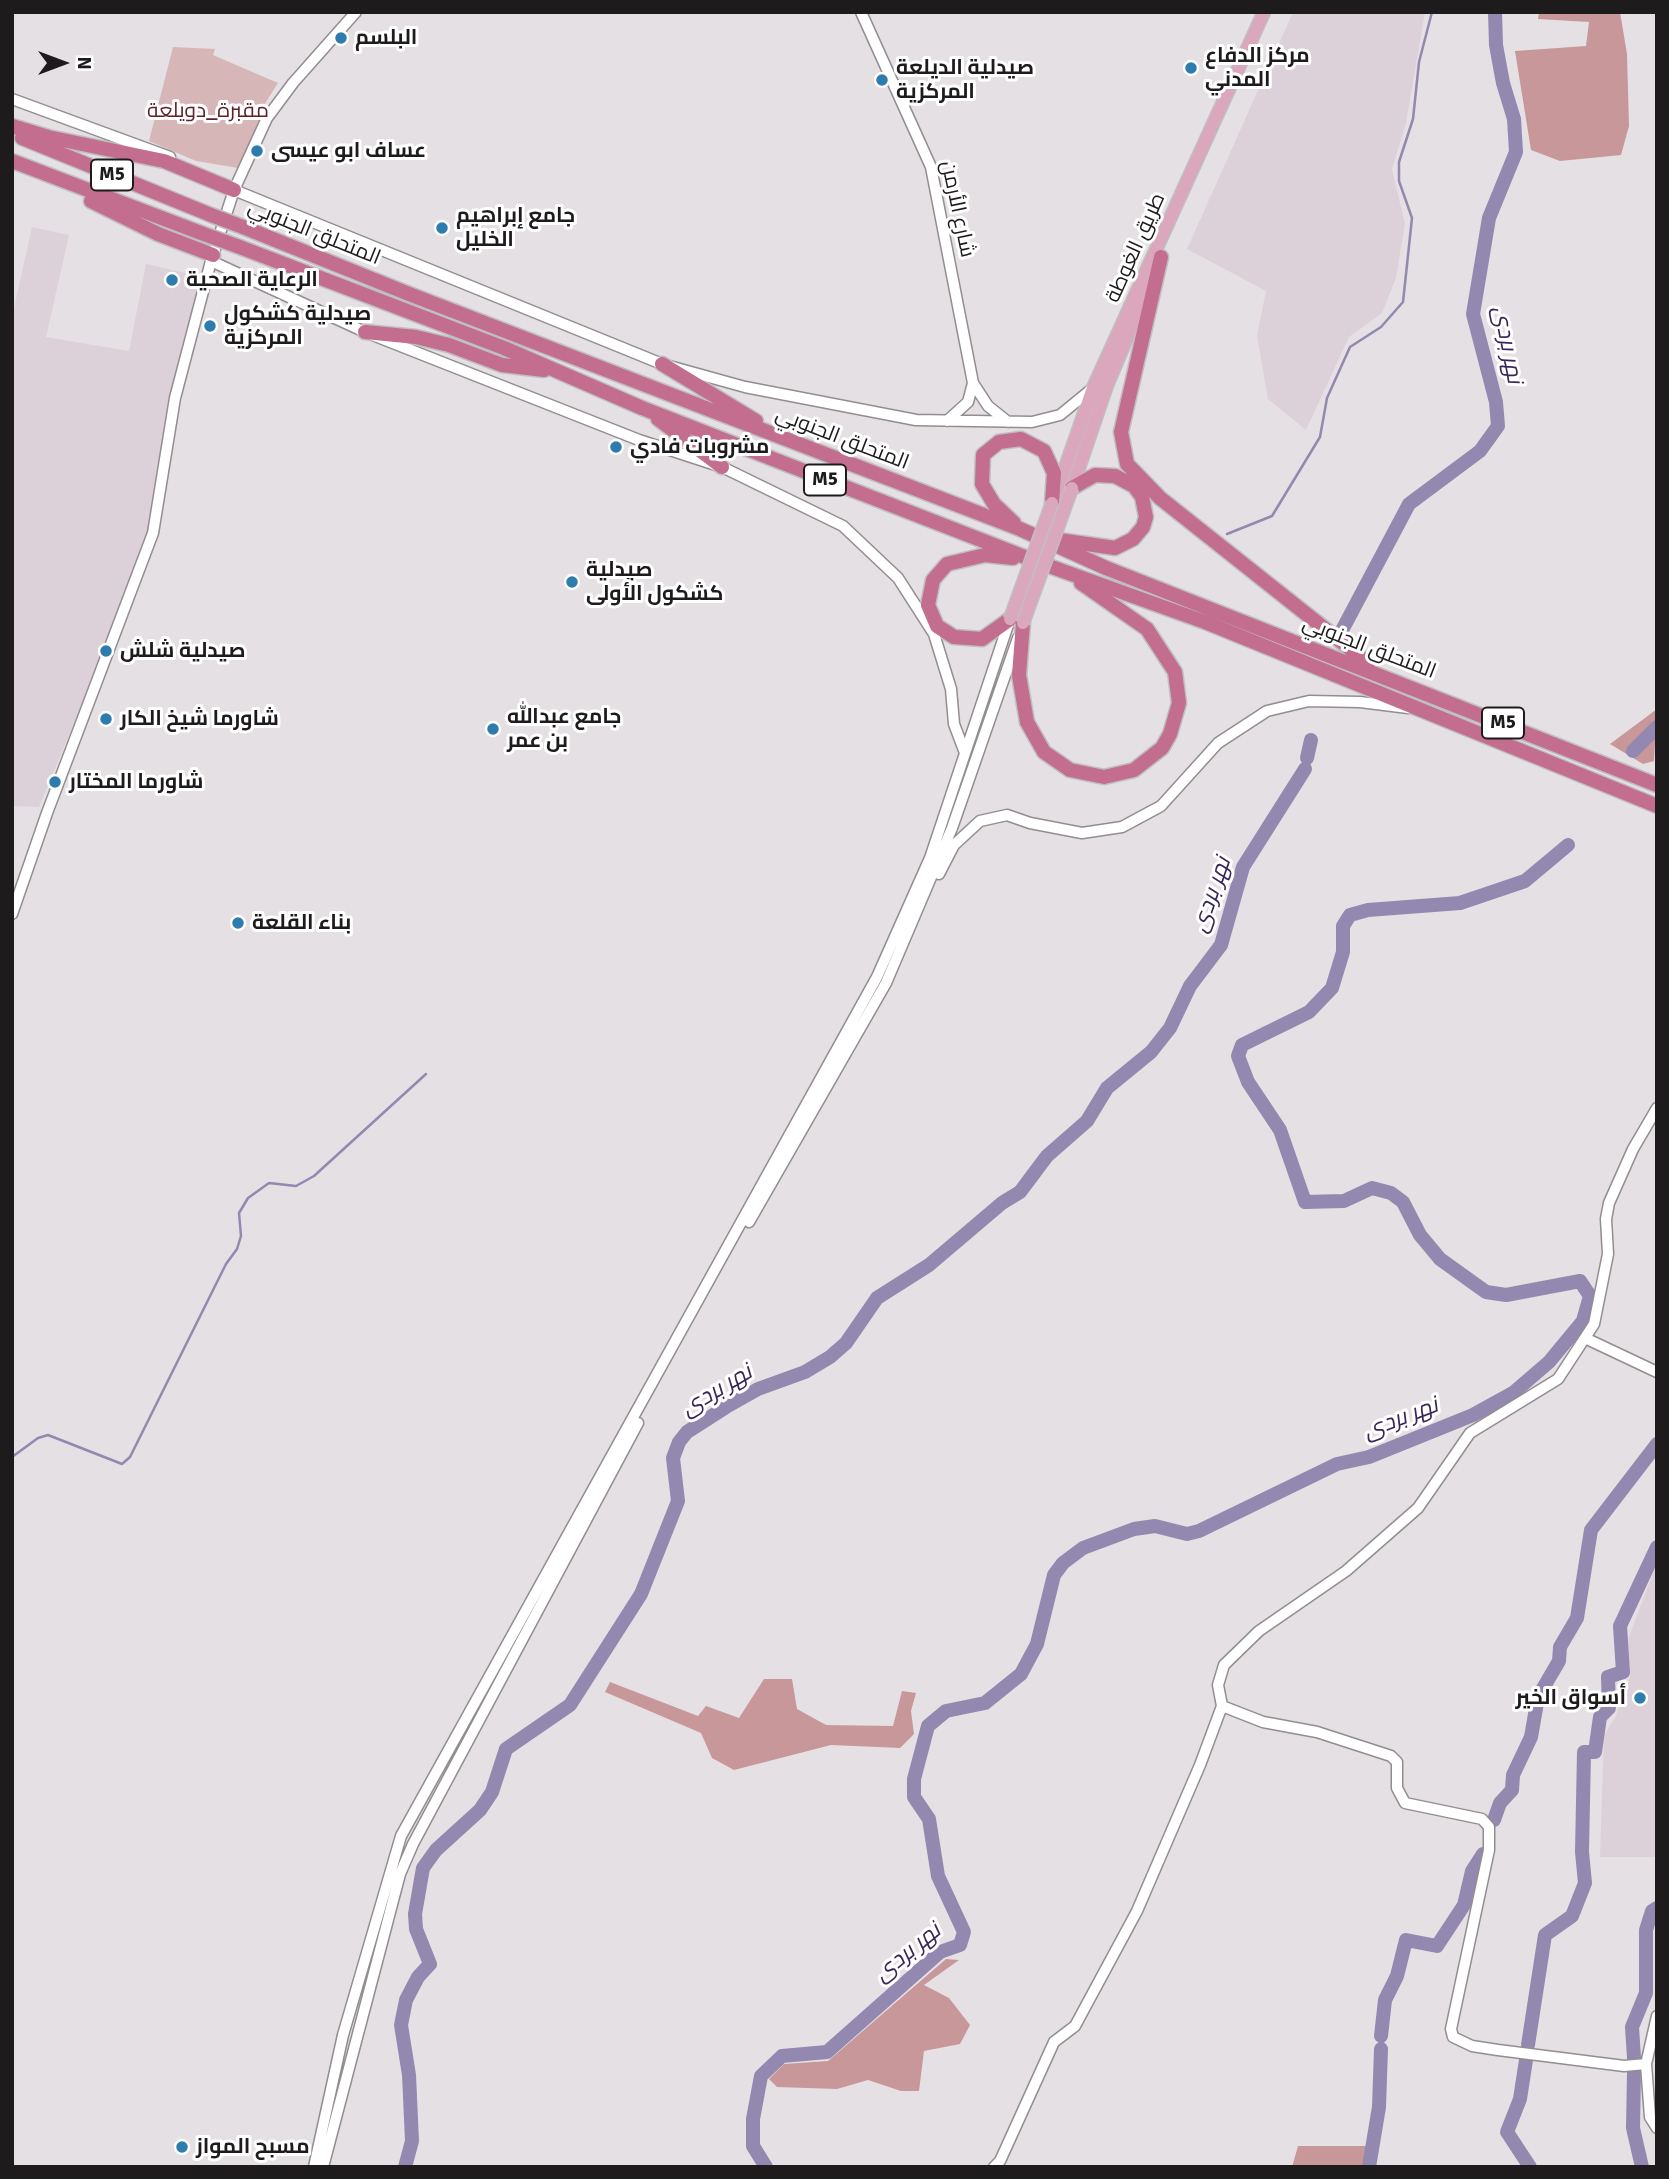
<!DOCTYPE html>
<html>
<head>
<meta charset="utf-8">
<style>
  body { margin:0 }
  #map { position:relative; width:1669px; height:2179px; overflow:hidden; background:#e5e0e3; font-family:Signika,sans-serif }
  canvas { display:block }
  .frame { position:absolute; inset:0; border:14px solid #1d1b1c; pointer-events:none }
  .north { position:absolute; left:28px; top:28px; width:70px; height:70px; -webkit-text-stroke:5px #fff; paint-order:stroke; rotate:90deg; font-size:19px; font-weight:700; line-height:28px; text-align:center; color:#1d1b1c }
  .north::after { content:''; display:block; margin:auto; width:24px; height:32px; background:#1d1b1c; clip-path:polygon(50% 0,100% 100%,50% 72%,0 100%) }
</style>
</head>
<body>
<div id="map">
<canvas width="1669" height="2179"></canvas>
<div class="frame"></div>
<div class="north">N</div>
</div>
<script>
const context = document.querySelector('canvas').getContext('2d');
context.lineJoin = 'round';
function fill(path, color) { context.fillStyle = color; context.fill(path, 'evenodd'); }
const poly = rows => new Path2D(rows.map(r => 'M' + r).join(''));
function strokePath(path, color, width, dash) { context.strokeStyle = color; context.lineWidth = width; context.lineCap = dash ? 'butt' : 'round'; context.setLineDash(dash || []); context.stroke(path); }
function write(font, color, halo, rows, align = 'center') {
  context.font = font + ' Signika,Cairo,sans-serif'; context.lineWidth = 6; context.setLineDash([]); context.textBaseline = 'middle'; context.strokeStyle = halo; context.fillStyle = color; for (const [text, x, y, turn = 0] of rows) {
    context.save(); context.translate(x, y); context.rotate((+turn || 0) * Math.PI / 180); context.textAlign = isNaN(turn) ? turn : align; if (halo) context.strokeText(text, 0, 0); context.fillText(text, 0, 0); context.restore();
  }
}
const built = poly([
  [1293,12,1425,12,1406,123,1392,169,1405,224,1396,278,1382,313,1349,337,1306,430,1268,399,1257,336,1266,291,1187,249],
  [32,227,69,235,46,337,129,351,146,264,207,278,175,398,153,533,39,807,12,806,12,317],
  [1657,1563,1657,1857,1600,1857,1604,1735,1615,1718,1630,1677,1628,1639]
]);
const green = poly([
  [173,47,215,49,213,55,278,83,259,113,267,118,244,169,196,161,149,141]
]);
const forest = poly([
  [1539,12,1620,12,1627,54,1629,126,1621,155,1560,161,1531,150,1515,51,1586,46,1589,22,1538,19],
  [1657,709,1654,761,1643,764,1610,744],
  [764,1679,792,1679,797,1709,826,1725,893,1726,902,1691,916,1693,911,1711,914,1734,900,1748,831,1745,734,1770,712,1758,701,1733,605,1692,610,1682,698,1716,706,1706,739,1718],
  [946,1959,959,1960,924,1985,949,1998,970,2025,960,2044,924,2051,919,2091,901,2091,868,2080,837,2089,777,2087,769,2079,784,2064,828,2061],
  [1298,2146,1379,2146,1375,2167,1292,2167]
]);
const stream = poly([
  [1227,534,1272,516,1320,437,1327,398,1350,347,1381,327,1403,302,1412,218,1399,181,1399,162,1413,119,1419,62,1432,12],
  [12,1457,38,1438,48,1435,122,1464,130,1457,226,1264,237,1249,241,1236,239,1213,248,1198,269,1183,296,1186,314,1176,426,1074]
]);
const river = poly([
  [1339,636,1409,504,1480,451,1498,426,1496,402,1473,314,1489,218,1516,152,1514,119,1503,83,1496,45,1495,12],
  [1633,751,1657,727],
  [1307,758,1311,740],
  [1494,1820,1500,1803,1512,1790,1513,1775,1531,1737,1538,1697,1559,1661,1560,1647,1577,1618,1591,1530,1657,1444],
  [1381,2036,1385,2000,1397,1976,1406,1940,1437,1946,1464,1905,1472,1871,1483,1854],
  [1528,2045,1545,1935,1572,1916,1585,1883,1582,1852,1584,1752,1595,1752,1600,1717,1609,1708,1608,1677,1623,1672,1620,1626,1657,1547],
  [1634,2058,1632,2027,1646,1993,1646,1930,1652,1911,1657,1908],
  [1526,2060,1520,2099,1507,2132,1530,2167],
  [1634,2072,1633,2128,1642,2167],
  [405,2167,412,2141,409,2075,401,2025,406,2000,418,1977,430,1964,416,1929,415,1914,423,1868,436,1850,480,1810,492,1792,506,1749,570,1705,641,1594,678,1501,673,1458,679,1442,687,1432,726,1407,758,1389,805,1372,830,1357,846,1343,877,1298,929,1265,1002,1203,1020,1192,1047,1156,1087,1121,1107,1088,1151,1052,1170,1028,1190,986,1221,945,1243,867,1305,769],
  [766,2167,753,2146,753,2119,761,2076,782,2056,827,2052,940,1952,960,1945,964,1932,938,1876,929,1819,914,1797,914,1779,928,1726,946,1711,985,1703,1021,1674,1037,1644,1054,1575,1063,1563,1083,1548,1134,1529,1155,1526,1187,1534,1199,1531,1337,1464,1369,1457,1473,1415,1513,1393,1549,1362,1583,1321,1590,1296,1580,1281,1506,1295,1486,1292,1440,1259,1420,1235,1403,1202,1391,1193,1372,1188,1344,1201,1305,1202,1280,1130,1248,1082,1238,1056,1242,1045,1309,1012,1332,988,1343,952,1343,926,1350,915,1368,910,1460,903,1525,881,1568,845],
  [1369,2167,1379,2107,1381,2049]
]);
const secondary = poly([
  [861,12,931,167,973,383,988,406,1008,422],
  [12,99,170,157],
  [234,190,662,364,745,387,916,420,1032,422,1060,415,1093,388],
  [211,261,365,332,639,440,722,467,843,526,898,578,934,634,951,689,954,724,965,753],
  [947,421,968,402,973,383],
  [939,874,954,845,980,821,1007,815,1030,823,1082,833,1122,827,1161,806,1218,743,1267,711,1309,701,1360,702,1408,708],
  [12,914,47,813,153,533,175,398,211,261,234,190,267,118,293,83,356,12],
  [749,1222,886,983,952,828,1018,638],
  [1587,1339,1657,1372],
  [1222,1706,1263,1722,1317,1732,1391,1756,1397,1762,1397,1788,1405,1803,1482,1819,1489,1827,1489,1850,1451,2029,1453,2037,1472,2046,1498,2050,1624,2066,1646,2064],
  [1657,2016,1646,2064,1650,2117,1657,2128],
  [314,2167,343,2035,401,1836,877,977,930,858,1010,619],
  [323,2167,400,1874,413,1844,638,1423],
  [994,2167,1000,2161,1054,2042,1075,2026,1137,1911,1200,1765,1222,1706,1218,1685,1224,1665,1259,1631,1346,1571,1418,1508,1470,1433,1558,1379,1594,1324,1608,1254,1606,1219,1609,1203,1633,1149,1657,1108]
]);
const primary = poly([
  [1072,488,1107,385,1150,283],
  [1056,494,1093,388,1264,12]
]);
const highway = poly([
  [12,126,48,137,164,161,234,190],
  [22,138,211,215],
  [12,161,201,233],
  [91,201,158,234,213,255],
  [243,227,409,294,1020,529,1106,568,1657,785],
  [237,246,504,348,642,408,1035,561,1205,622,1657,806],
  [1161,257,1121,432,1127,464,1160,498,1368,663],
  [365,332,416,337,449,345,502,365,544,370],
  [662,364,756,421],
  [658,419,722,467],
  [1014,523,994,504,982,484,983,455,999,442,1021,439,1044,451,1054,473,1052,503],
  [1052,539,1115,548,1133,539,1143,527,1146,517,1142,497,1134,486,1115,476,1095,475,1072,488],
  [1010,619,982,639,954,637,937,626,928,605,933,580,947,564,985,555,1013,558],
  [1023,623,1019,675,1027,722,1044,752,1070,770,1104,777,1134,770,1162,748,1170,734,1179,703,1175,672,1147,629,1081,583]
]);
const primaryBridge = poly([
  [1010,619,1052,503],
  [1023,623,1072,488]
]);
const highwayBridge = poly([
  [211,215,243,227],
  [201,233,237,246]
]);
const markers = [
  [341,38,7,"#2e7cae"],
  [1191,68,7,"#2e7cae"],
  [882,80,7,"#2e7cae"],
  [257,151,7,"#2e7cae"],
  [442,228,7,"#2e7cae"],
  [172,280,7,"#2e7cae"],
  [210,326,7,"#2e7cae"],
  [616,447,7,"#2e7cae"],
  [572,582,7,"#2e7cae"],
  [106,651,7,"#2e7cae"],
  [106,719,7,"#2e7cae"],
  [493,729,7,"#2e7cae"],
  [55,782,7,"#2e7cae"],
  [238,923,7,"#2e7cae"],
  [1640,1698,7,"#2e7cae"],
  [182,2147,7,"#2e7cae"]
];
const shields = [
  [112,175,42],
  [825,480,42],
  [1503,723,42]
];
const shieldNames = [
  ["M5",112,175],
  ["M5",825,480],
  ["M5",1503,723]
];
const poiNames = [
  ["البلسم",355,38],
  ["مركز الدفاع",1205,56],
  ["المدني",1205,80],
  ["صيدلية الديلعة",896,68],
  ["المركزية",896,92],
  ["عساف ابو عيسى",271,151],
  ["جامع إبراهيم",456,216],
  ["الخليل",456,240],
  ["الرعاية الصحية",186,280],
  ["صيدلية كشكول",224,314],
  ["المركزية",224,338],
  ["مشروبات فادي",630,447],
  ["صيدلية",586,570],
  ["كشكول الأولى",586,594],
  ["صيدلية شلش",120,651],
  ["جامع عبدالله",507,717],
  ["بن عمر",507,741],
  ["شاورما شيخ الكار",120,719],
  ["شاورما المختار",69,782],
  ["بناء القلعة",252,923],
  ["أسواق الخير",1626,1698,"right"],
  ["مسبح المواز",196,2147]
];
const parkNames = [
  ["مقبرة_دويلعة",208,111]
];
const streetNames = [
  ["شارع الأرمن",957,209,78],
  ["المتحلق الجنوبي",314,233,22],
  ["طريق الغوطة",1136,248,-66],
  ["المتحلق الجنوبي",842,439,21],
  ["المتحلق الجنوبي",1369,648,21]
];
const waterNames = [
  ["نهر بردى",1507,345,79],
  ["نهر بردى",1212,895,-71],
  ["نهر بردى",717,1391,-31],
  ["نهر بردى",1401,1419,-21],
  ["نهر بردى",908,1953,-39]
];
fill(built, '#ddd1d9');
fill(green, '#d7b6b8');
fill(forest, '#c8979a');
strokePath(stream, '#9388af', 2.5);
strokePath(river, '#9388af', 14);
strokePath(secondary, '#928d90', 13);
strokePath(primary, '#c0bfbf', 15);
strokePath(highway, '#c0bfbf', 17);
strokePath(secondary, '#fff', 10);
strokePath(primary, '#dba7bc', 12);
strokePath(highway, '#c36d8f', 14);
strokePath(primaryBridge, '#c0bfbf', 15, []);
strokePath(highwayBridge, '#c0bfbf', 17, []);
strokePath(primaryBridge, '#dba7bc', 12);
strokePath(highwayBridge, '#c36d8f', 14);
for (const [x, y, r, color] of markers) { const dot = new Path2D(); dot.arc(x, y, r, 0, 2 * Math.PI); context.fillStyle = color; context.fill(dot); strokePath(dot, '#fff', 2.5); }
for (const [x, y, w] of shields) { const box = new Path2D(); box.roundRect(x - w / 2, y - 15.5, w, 31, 5); context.fillStyle = '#fff'; context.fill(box); strokePath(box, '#1d1b1c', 2); }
write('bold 19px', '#1d1b1c', null, shieldNames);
write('bold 21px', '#1d1b1c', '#fff', poiNames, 'left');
write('21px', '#5e212a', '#fff', parkNames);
write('21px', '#1d1b1c', '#fff', streetNames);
write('italic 23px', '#392659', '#fff', waterNames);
</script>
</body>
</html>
